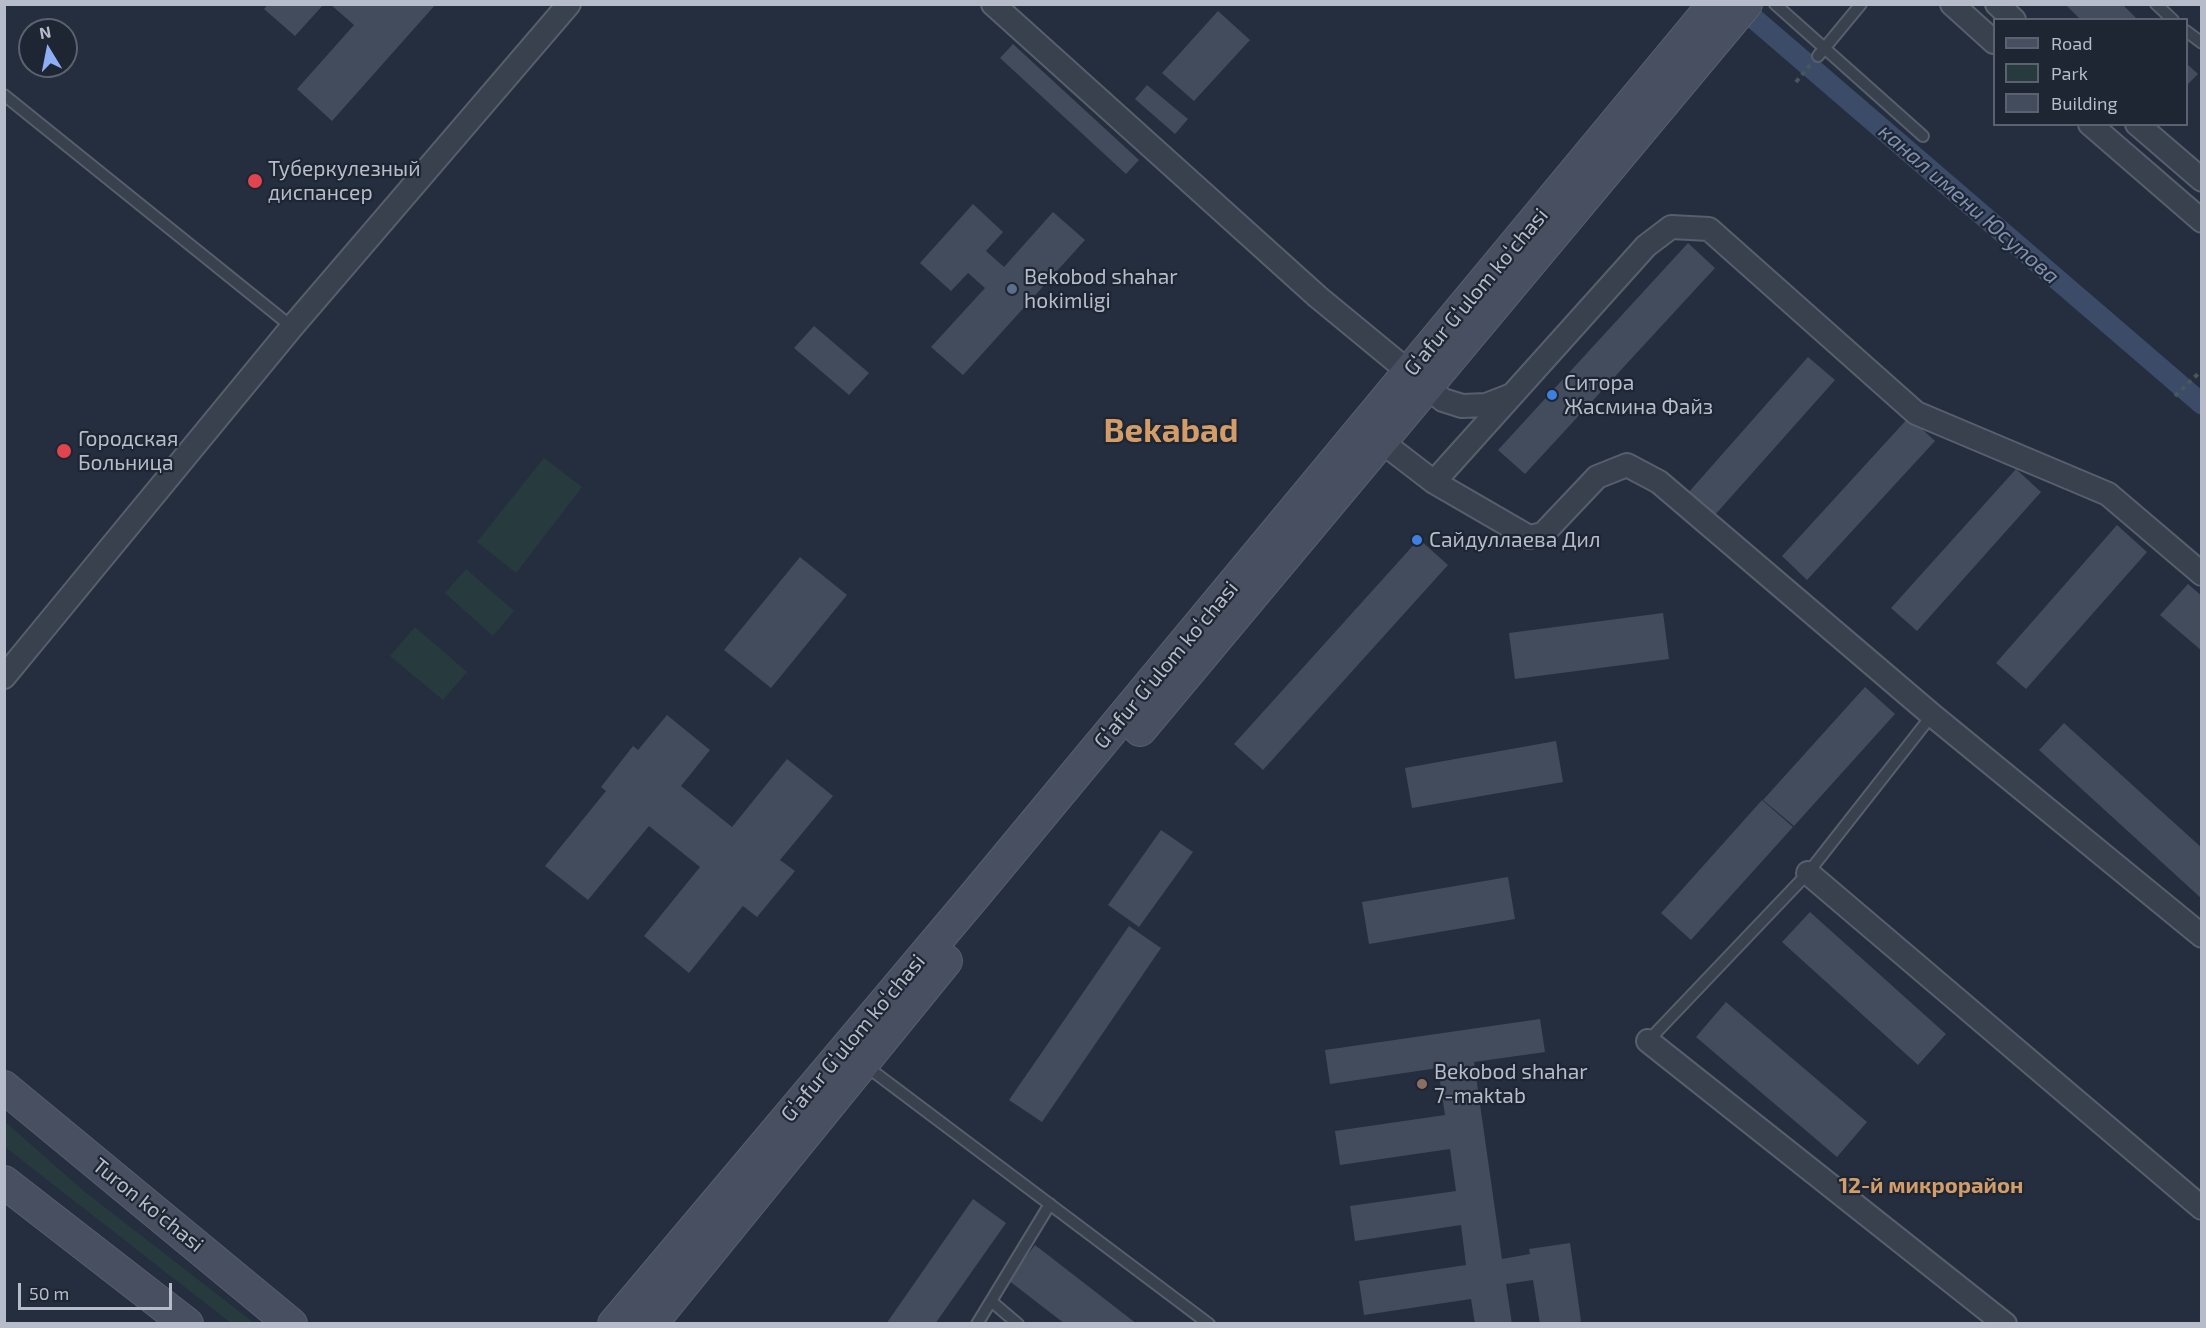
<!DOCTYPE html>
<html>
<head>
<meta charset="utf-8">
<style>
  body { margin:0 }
  #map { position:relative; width:2206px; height:1328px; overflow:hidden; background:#252e3e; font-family:"Exo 2",sans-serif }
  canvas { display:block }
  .frame { position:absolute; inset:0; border:6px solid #b6bcc9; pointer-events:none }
  .legend { position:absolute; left:1993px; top:18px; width:195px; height:108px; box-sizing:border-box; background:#1e2533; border:2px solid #5b616f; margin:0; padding:8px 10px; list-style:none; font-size:18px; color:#b6bcc9 }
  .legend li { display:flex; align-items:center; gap:12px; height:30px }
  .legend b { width:30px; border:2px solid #5b616f }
  .north { position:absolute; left:18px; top:18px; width:60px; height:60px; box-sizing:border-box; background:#1e2533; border:2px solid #5b616f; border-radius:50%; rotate:350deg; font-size:16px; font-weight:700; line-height:24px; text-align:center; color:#b6bcc9 }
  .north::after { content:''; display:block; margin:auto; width:21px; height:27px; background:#8faff5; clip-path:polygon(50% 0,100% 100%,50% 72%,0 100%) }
  .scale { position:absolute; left:18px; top:1283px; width:154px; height:27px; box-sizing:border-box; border:3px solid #b6bcc9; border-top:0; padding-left:8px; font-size:18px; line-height:21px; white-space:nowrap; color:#b6bcc9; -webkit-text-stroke:4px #1e2533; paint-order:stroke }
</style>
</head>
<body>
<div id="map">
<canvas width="2206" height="1328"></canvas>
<div class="frame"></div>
<ul class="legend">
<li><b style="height:8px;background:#474f61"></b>Road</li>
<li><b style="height:16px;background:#273b3f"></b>Park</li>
<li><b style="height:16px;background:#424c5d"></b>Building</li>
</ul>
<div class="north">N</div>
<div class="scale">50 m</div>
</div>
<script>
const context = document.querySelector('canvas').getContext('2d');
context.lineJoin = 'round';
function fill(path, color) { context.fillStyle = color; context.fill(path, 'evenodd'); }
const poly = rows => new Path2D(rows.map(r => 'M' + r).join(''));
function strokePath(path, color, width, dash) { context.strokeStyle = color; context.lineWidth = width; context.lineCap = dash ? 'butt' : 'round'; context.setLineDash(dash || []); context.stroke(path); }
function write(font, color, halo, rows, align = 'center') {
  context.font = font + ' "Exo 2",sans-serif'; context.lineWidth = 4.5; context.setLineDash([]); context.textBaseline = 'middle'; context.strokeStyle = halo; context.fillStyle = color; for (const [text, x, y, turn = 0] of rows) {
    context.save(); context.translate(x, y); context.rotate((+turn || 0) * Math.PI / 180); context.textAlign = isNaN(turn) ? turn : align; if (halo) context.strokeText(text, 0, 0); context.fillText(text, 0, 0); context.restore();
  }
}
const green = poly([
  [544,458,582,487,516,573,477,542],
  [466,569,514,611,493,636,445,593],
  [415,627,467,672,443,700,390,656],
  [4,1121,85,1192,254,1323,231,1323,5,1147]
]);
const canal = poly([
  [1737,4,2202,404]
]);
const building = poly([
  [268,4,324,4,295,36,264,9],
  [330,4,436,4,332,121,297,89,354,25],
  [2065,4,2122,4,2138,20,2081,20],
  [1218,11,1250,40,1194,101,1162,73],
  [1013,44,1139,160,1126,174,1000,58],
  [2186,63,2198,74,2186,86],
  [1147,85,1188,119,1175,134,1135,99],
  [973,204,1003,232,986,251,1004,267,1053,212,1085,240,963,375,931,347,985,288,968,273,951,291,920,263],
  [1688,243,1715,268,1525,474,1498,450],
  [814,326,869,373,849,395,794,348],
  [1808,357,1835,380,1714,516,1688,493],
  [1909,417,1935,441,1807,580,1782,556],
  [2016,469,2041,492,1917,631,1891,608],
  [2117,525,2147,552,2026,689,1996,663],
  [1419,539,1448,565,1263,770,1234,744],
  [800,557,847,595,771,688,724,650],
  [2188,584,2202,596,2202,651,2160,615],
  [1663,613,1669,659,1515,679,1509,633],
  [1865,687,1895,714,1794,826,1763,800],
  [667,715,710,750,681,786,732,827,787,759,833,796,780,860,795,871,757,917,743,906,689,973,644,936,700,867,649,826,588,900,545,866,606,791,601,787,633,746,638,750],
  [2064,723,2202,848,2202,899,2039,750],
  [1556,741,1563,782,1412,808,1405,768],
  [1762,800,1793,827,1691,940,1661,913],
  [1161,830,1193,852,1139,927,1108,905],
  [1508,877,1515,919,1369,944,1362,902],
  [1810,912,1946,1034,1918,1065,1782,942],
  [1129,926,1161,948,1042,1122,1009,1100],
  [1726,1002,1867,1122,1837,1157,1696,1037],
  [1540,1019,1545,1052,1474,1062,1502,1259,1530,1254,1529,1249,1570,1243,1581,1321,1577,1324,1540,1324,1533,1280,1506,1284,1512,1324,1475,1324,1471,1299,1364,1315,1359,1281,1466,1265,1461,1225,1355,1241,1350,1206,1456,1191,1450,1149,1340,1165,1335,1131,1445,1115,1438,1068,1330,1084,1325,1050],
  [973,1199,1006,1223,935,1324,886,1324],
  [1035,1245,1137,1324,1065,1324,1008,1280]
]);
const path = poly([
  [1796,82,1810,65],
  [2175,396,2199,373]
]);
const lane = poly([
  [1775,4,1923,136],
  [2156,4,2173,20],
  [2186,31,2202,43],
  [1818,56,1861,4],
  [4,95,292,327],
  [1648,1041,1808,873,1932,715],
  [866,1066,1209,1324],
  [991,1301,1018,1324],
  [977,1324,1050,1204]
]);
const street = poly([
  [993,4,1318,297,1443,400,1462,406,1486,405,1509,396],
  [1952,4,1994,42],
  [1997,4,2014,20],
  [2090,124,2202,221],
  [2137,124,2202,180],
  [1382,442,1434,482,1529,537,1543,534,1597,477,1627,465,1659,482,1932,715,2202,936],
  [1434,482,1646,246,1671,227,1709,229,1916,413,2108,494,2202,574],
  [4,677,292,327,569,4],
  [1808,873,2202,1208],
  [1648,1041,2005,1324]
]);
const secondary = poly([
  [1140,730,1746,4],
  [4,1087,291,1324],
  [4,1182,187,1324],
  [614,1324,976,894,1714,4],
  [651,1324,946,961]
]);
const markers = [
  [255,181,8,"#e0444e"],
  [1012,289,6,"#5c6f8a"],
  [1552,395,6,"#3f7fe0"],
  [64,451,8,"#e0444e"],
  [1417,540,6,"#3f7fe0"],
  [1422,1084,6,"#8d6e63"]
];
const poiNames = [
  ["Туберкулезный",268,169],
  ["диспансер",268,193],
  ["Bekobod shahar",1024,277],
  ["hokimligi",1024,301],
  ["Ситора",1564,383],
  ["Жасмина Файз",1564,407],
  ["Городская",78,439],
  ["Больница",78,463],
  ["Сайдуллаева Дил",1429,540],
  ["Bekobod shahar",1434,1072],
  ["7-maktab",1434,1096]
];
const streetNames = [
  ["Gʻafur Gʻulom koʻchasi",1476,292,-50],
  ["Gʻafur Gʻulom koʻchasi",1166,665,-50],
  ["Gʻafur Gʻulom koʻchasi",853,1038,-50],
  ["Turon ko'chasi",148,1205,39]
];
const waterNames = [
  ["канал имени Юсупова",1969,204,41]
];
const neighbourhoodNames = [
  ["12-й микрорайон",1931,1186]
];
const townNames = [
  ["Bekabad",1171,431]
];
fill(green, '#273b3f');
strokePath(canal, '#3c4b67', 21);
fill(building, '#424c5d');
strokePath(lane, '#575e6c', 14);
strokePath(street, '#575e6c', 26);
strokePath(secondary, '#575e6c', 34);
strokePath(path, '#45585c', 4, [4.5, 4.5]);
strokePath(lane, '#39414e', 10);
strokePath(street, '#39414e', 22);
strokePath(secondary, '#474f61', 32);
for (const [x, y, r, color] of markers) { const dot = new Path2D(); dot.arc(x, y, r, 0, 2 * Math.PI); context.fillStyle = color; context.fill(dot); strokePath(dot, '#1e2533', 2); }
write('21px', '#b6bcc9', '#1e2533', poiNames, 'left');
write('21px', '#b6bcc9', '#1e2533', streetNames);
write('italic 22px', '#7e8fb0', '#1e2533', waterNames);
write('bold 22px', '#d29d68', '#1e2533', neighbourhoodNames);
write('bold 33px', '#d29d68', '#1e2533', townNames);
</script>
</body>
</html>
